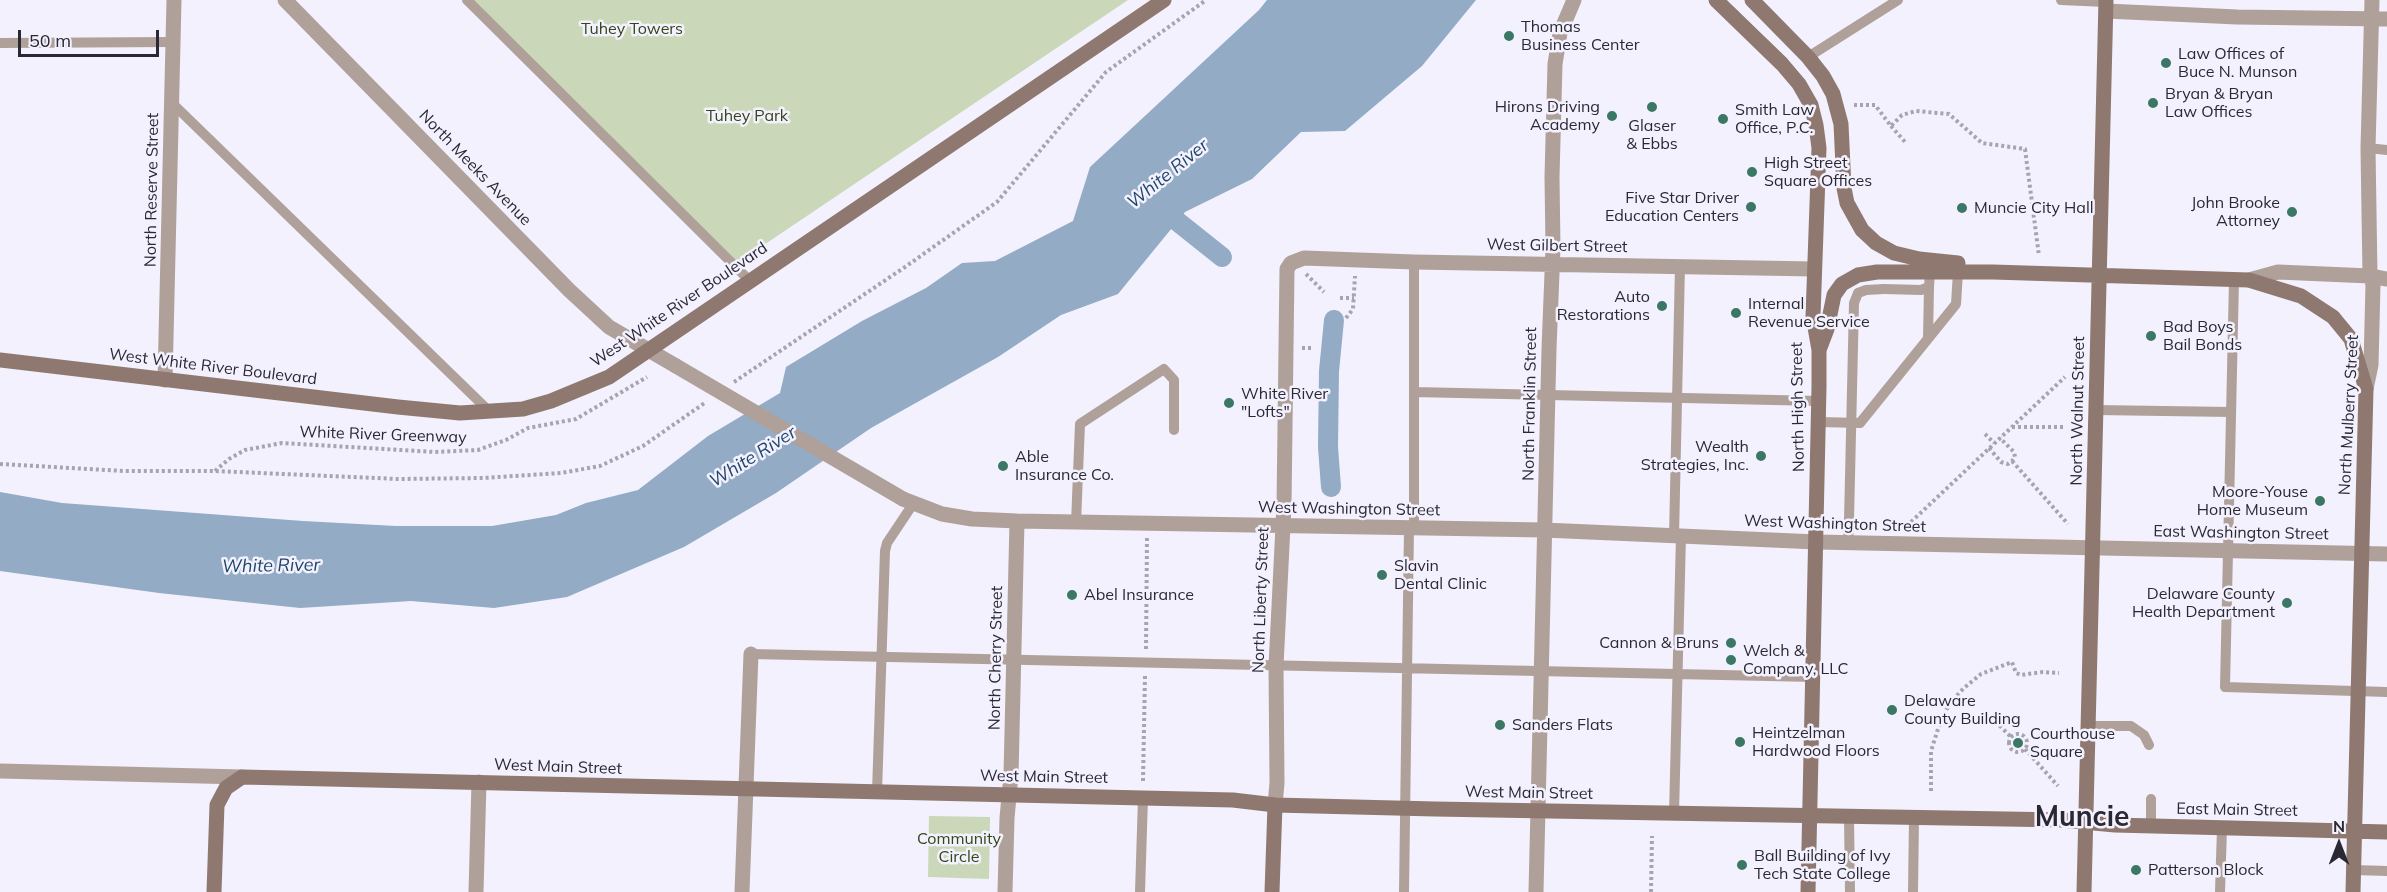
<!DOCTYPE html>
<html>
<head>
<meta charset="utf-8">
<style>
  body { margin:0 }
  #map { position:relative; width:2387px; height:892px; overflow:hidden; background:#f2f1fd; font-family:Mulish,sans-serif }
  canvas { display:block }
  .north { position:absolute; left:2309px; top:814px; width:60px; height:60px; -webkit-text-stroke:4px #f2f1fd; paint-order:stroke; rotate:0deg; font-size:16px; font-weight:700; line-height:24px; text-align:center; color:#2a2833 }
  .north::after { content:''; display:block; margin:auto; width:21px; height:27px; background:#2a2833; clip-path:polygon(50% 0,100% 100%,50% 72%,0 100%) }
  .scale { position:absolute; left:18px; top:30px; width:141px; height:27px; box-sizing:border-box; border:3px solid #2a2833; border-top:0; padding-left:8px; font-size:18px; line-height:21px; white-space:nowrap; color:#2a2833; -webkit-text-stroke:4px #f2f1fd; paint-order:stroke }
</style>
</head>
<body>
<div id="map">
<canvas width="2387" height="892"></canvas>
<div class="north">N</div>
<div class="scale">50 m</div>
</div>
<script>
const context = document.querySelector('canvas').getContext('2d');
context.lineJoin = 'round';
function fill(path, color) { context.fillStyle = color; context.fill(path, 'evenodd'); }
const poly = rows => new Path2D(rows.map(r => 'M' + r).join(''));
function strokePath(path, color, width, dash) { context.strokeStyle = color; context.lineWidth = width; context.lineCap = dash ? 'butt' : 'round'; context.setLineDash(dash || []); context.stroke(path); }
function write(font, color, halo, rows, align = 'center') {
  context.font = font + ' Mulish,sans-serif'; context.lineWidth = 5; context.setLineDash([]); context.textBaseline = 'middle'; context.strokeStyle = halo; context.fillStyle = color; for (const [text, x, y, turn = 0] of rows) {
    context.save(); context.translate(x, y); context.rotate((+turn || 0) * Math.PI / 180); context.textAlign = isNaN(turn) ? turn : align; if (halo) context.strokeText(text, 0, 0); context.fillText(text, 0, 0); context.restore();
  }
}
const green = poly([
  [467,0,1128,0,734,265],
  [929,816,990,817,989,879,928,877]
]);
const water = poly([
  [1267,0,1476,0,1422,66,1345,131,1301,132,1252,179,1185,212,1118,294,1061,315,998,357,871,428,776,493,684,547,567,597,494,608,411,601,300,608,159,593,0,571,0,492,62,503,303,521,396,526,492,526,556,515,586,503,638,490,708,436,780,393,786,367,862,321,926,288,962,263,995,261,1073,221,1090,167,1259,10]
]);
const canal = poly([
  [1158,206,1222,257],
  [1331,487,1328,447,1329,371,1334,320]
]);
const path = poly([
  [1854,105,1875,105,1891,126,1902,115,1916,111,1949,114,1982,143,2025,149,2039,256],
  [1891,126,1905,142],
  [1306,274,1324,292],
  [1340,298,1354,298],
  [1346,318,1353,309,1355,276],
  [1302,348,1314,348],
  [734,382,905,267,997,202,1106,72,1206,0],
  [2012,427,2063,427],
  [1985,434,1994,443],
  [1989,448,2001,462,2008,464,2012,461,2015,457,2014,452,2000,438],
  [2012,461,2068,524],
  [0,464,124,471,215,471,398,479,483,478,561,473,600,466,643,446,706,402],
  [215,471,229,459,245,450,282,443,435,452,478,450,506,440,528,428,576,419,647,377],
  [1911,522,2065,377],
  [1146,649,1147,537],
  [1991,717,2011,737],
  '2009 743a9 9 0 1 1 18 0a9 9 0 1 1-18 0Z',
  [2025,749,2058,786],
  [1143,781,1145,675],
  [1931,791,1931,751,1938,729,1949,704,1964,688,1981,674,2012,662,2016,673,2021,675,2043,672,2059,673],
  [1651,892,1652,836]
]);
const lane = poly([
  [467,0,749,280],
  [2061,0,2106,2],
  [0,43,173,42],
  [1808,57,1898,0],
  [172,103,490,412],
  [2368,148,2387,150],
  [2234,280,2225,687,2387,692],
  [1884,289,1921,290,1929,287,1930,272],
  [1928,338,1929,287],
  [1414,392,1819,401],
  [2096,410,2231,412],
  [1819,422,1860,423,1956,304,1958,272],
  [1076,523,1080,424,1164,369,1174,380,1174,430],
  [1414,528,1414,262],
  [1674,536,1680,266],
  [1848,543,1849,520],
  [751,654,1814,677],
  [2088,726,2131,726,2144,735,2149,745],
  [877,792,885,551,887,543,913,504],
  [2151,799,2151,826],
  [1674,814,1681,536],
  [1849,817,1850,892],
  [2354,870,2387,871],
  [1140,892,1143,798],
  [1404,892,1409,528],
  [1913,892,1914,818],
  [2220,892,2222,828]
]);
const street = poly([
  [285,0,569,290,609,327,676,366],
  [2106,11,2237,17,2387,19],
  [2249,280,2278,272,2370,276,2387,279],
  [165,380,174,0],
  [2366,389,2371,365,2373,284,2370,276,2368,148,2372,0],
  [903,499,942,514,972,519,1017,521,1544,530,1817,542,2387,554],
  [0,771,242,777],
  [1275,805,1277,783,1276,666,1284,506,1287,269,1291,263,1304,258,1414,262,1814,269],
  [476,892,479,782],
  [742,892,751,654],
  [1005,892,1007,818,1011,775,1017,521],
  [1536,892,1549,349,1553,248,1552,177,1555,64,1560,33,1574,0]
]);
const secondary = poly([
  [1716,0,1782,64,1799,84,1811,105,1816,125,1819,148,1813,316,1819,350,1819,387,1808,892],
  [1752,0,1808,57,1823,76,1833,94,1841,124,1844,188,1847,203,1862,230,1876,243,1894,253,1919,259,1958,263],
  [1819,350,1827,329,1834,295,1842,284,1858,275,1877,272,1993,272,2249,280,2301,296,2333,317,2351,339,2366,389,2353,892],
  [0,360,398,407,460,413,523,409,551,401,609,377,1164,0],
  [214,892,217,805,226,788,242,777,1143,798,1233,800,1275,805,1435,809,2062,820,2115,825,2387,832],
  [1272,892,1275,805],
  [2084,892,2106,0]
]);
const laneBridge = poly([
  [1849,520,1854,303,1858,293,1866,290,1884,289]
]);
const streetBridge = poly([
  [676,366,903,499]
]);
const markers = [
  [1509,36,6,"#3a7865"],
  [2166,63,6,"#3a7865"],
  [2153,103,6,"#3a7865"],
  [1652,107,6,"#3a7865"],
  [1612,116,6,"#3a7865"],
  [1723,119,6,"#3a7865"],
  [1752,172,6,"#3a7865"],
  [1751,207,6,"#3a7865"],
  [1962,208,6,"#3a7865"],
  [2292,212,6,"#3a7865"],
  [1662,306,6,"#3a7865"],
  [1736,313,6,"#3a7865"],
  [2151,336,6,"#3a7865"],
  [1229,403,6,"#3a7865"],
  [1761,456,6,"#3a7865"],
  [1003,466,6,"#3a7865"],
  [2320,501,6,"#3a7865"],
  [1382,575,6,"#3a7865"],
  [1072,595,6,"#3a7865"],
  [2287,603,6,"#3a7865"],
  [1731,643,6,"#3a7865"],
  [1731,660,6,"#3a7865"],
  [1892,710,6,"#3a7865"],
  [1500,725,6,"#3a7865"],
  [1740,742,6,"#3a7865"],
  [2018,743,6,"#3a7865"],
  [1742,865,6,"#3a7865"],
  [2136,870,6,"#3a7865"]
];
const poiNames = [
  ["Thomas",1521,27],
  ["Business Center",1521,45],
  ["Law Offices of",2178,54],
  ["Buce N. Munson",2178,72],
  ["Bryan & Bryan",2165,94],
  ["Law Offices",2165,112],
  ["Hirons Driving",1600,107,"right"],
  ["Academy",1600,125,"right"],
  ["Smith Law",1735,110],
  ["Office, P.C.",1735,128],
  ["Glaser",1652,126,"center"],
  ["& Ebbs",1652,144,"center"],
  ["High Street",1764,163],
  ["Square Offices",1764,181],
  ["Five Star Driver",1739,198,"right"],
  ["Education Centers",1739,216,"right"],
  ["John Brooke",2280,203,"right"],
  ["Attorney",2280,221,"right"],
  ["Muncie City Hall",1974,208],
  ["Auto",1650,297,"right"],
  ["Restorations",1650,315,"right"],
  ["Internal",1748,304],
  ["Revenue Service",1748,322],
  ["Bad Boys",2163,327],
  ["Bail Bonds",2163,345],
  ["White River",1241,394],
  ["\"Lofts\"",1241,412],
  ["Wealth",1749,447,"right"],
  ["Strategies, Inc.",1749,465,"right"],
  ["Able",1015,457],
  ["Insurance Co.",1015,475],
  ["Moore-Youse",2308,492,"right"],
  ["Home Museum",2308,510,"right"],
  ["Slavin",1394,566],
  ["Dental Clinic",1394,584],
  ["Delaware County",2275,594,"right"],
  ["Health Department",2275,612,"right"],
  ["Abel Insurance",1084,595],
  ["Cannon & Bruns",1719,643,"right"],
  ["Welch &",1743,651],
  ["Company, LLC",1743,669],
  ["Delaware",1904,701],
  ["County Building",1904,719],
  ["Sanders Flats",1512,725],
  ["Heintzelman",1752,733],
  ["Hardwood Floors",1752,751],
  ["Courthouse",2030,734],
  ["Square",2030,752],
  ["Ball Building of Ivy",1754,856],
  ["Tech State College",1754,874],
  ["Patterson Block",2148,870]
];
const parkNames = [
  ["Tuhey Towers",632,29],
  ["Tuhey Park",747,116],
  ["Community",959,839],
  ["Circle",959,857]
];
const streetNames = [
  ["North Meeks Avenue",475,168,46],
  ["North Reserve Street",152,190,-89],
  ["West Gilbert Street",1557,246,1],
  ["West White River Boulevard",679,305,-34],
  ["West White River Boulevard",213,367,7],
  ["North Franklin Street",1530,404,-89],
  ["North High Street",1798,407,-91],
  ["North Walnut Street",2078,411,-89],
  ["North Mulberry Street",2349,415,-87],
  ["White River Greenway",383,435,2],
  ["West Washington Street",1349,509,1],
  ["West Washington Street",1835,524,2],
  ["East Washington Street",2241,533,1],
  ["North Liberty Street",1261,600,-88],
  ["North Cherry Street",996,658,-89],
  ["West Main Street",558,767,2],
  ["West Main Street",1044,777,1],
  ["West Main Street",1529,793,1],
  ["East Main Street",2237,810,1]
];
const waterNames = [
  ["White River",1168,174,-39],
  ["White River",753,457,-32],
  ["White River",271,566,-1]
];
const townNames = [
  ["Muncie",2082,818]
];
fill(green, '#cad8b9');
fill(water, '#93abc5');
strokePath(canal, '#93abc5', 20);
strokePath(path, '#a5a4af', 4, [3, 3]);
strokePath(lane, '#b0a09a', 10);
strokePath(street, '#b0a09a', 15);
strokePath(secondary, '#8f7870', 15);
strokePath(laneBridge, '#b0a09a', 10);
strokePath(streetBridge, '#b0a09a', 15);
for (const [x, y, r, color] of markers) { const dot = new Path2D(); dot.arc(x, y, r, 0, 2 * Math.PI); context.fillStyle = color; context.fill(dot); strokePath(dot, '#f2f1fd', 2); }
write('16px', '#2a2833', '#f2f1fd', poiNames, 'left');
write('16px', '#344615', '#f2f1fd', parkNames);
write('16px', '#2a2833', '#f2f1fd', streetNames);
write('italic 18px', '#21466b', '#f2f1fd', waterNames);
write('bold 28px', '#2a2833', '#f2f1fd', townNames);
</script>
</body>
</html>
